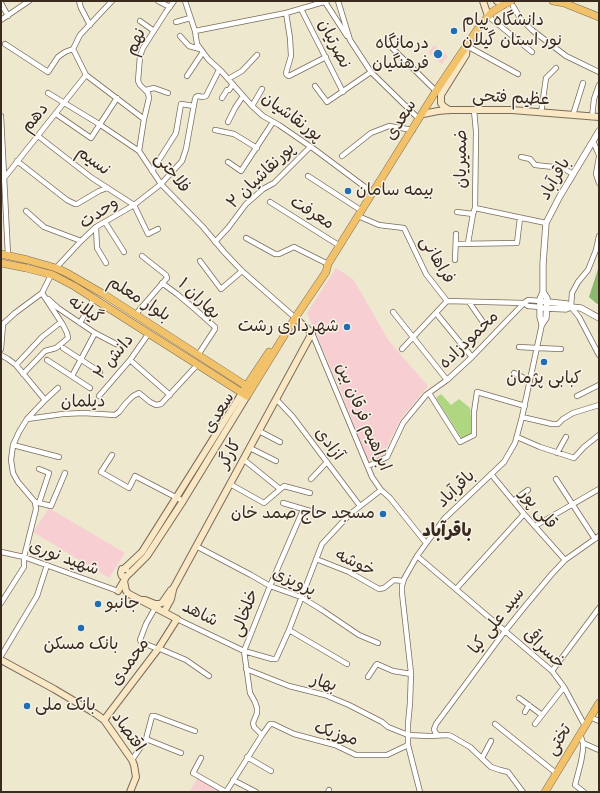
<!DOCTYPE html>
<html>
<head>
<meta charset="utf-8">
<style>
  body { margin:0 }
  #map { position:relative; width:600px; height:793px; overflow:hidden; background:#eee8cf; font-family:Caveat,sans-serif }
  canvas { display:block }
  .frame { position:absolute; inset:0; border:2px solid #3b2a1e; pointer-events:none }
</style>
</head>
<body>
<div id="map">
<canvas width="600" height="793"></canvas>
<div class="frame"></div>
</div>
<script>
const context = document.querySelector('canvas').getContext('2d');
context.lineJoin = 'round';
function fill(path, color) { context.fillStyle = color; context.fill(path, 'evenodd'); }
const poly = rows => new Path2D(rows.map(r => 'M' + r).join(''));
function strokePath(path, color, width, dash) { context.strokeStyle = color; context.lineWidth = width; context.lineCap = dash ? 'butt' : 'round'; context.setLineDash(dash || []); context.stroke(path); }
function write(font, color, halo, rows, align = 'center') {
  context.font = font + ' Caveat,"Playpen Sans Arabic",sans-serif'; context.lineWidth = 3; context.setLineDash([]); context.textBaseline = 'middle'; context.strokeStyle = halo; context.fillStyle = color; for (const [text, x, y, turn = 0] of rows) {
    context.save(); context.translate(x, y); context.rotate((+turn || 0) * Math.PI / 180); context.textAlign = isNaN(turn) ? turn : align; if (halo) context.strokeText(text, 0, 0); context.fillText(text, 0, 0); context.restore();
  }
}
const built = poly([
  [434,45,448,56,442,64,428,53],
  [336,268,353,279,389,341,428,386,400,420,383,455,368,461,340,389,307,313],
  [49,508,125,553,109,578,33,532],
  [198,777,223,792,189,792]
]);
const green = poly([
  [441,394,451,405,459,399,470,408,473,433,462,439,436,398]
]);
const forest = poly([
  [599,266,599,303,597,304,589,297]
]);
const minor = poly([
  [79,1,81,8,90,25],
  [112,1,80,35,73,49,86,75,144,119,139,151,161,184,203,227,224,252,242,271,292,315],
  [158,1,170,7],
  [185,1,195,31,197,44,208,59,222,72,252,106,263,116,279,125,314,149,373,193],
  [338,1,350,40,371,72,419,119],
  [325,2,347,36],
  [1,3,8,16],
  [513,6,520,18,532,30,566,56,599,72],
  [301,9,343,92],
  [286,13,290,38,291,56,286,73,287,75,289,76,326,57],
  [488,16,532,52],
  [1,20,29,1],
  [140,21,154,31],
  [176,22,190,18],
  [195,31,286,13,327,1],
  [180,36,189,46,200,49],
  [5,44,48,72,58,57,65,52,73,49],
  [388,44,436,91],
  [467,46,518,74],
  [187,76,203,52],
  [228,79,242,71,257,55],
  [315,86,327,102,371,72],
  [146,90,154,88,168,93],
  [48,93,99,124,139,151],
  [222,98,227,90,229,90,233,84],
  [252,106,262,89],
  [474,110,476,132,475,208,546,223],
  [541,113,546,78,556,68],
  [56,114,91,138,117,98],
  [573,115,583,83],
  [1,116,8,255],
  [592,117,594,99,599,85],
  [144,119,149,98,148,93,140,85,138,81,140,56,143,48,166,12,174,1],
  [228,122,235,108,243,96],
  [215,130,234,134,257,148],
  [38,136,92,178,134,205,148,234,158,229],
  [593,141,599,155],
  [342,156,371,133,389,126,413,130],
  [521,157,530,159,535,165,563,168,573,174],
  [599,157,596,174,599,183],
  [17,161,67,200,75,204,77,204,99,191,107,188],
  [228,162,241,171,273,122],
  [152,171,176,133,181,104,194,106],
  [308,176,362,211],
  [5,177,86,75],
  [270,202,340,246],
  [26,211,44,227,81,241],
  [457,212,473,214],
  [358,216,379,225,404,228,426,274,447,301],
  [105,222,124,252],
  [96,227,97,248,106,263],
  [599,236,596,250,588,270,578,282,572,293,571,307,579,317,599,355],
  [246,238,275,254,279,254,294,247,328,264],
  [215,242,228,228,246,204,263,189,274,183,310,147],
  [468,243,473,214,475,208],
  [456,244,517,243,520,218],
  [455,260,456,234],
  [200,261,221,289,242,271],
  [56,268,81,241,96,227,134,205,161,184,182,161,186,149,195,99,196,97,198,96,203,97,206,96,219,70],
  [162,283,177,294,196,310,215,327,215,329,198,355],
  [48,299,58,308,95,333,116,344],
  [447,301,524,303,528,306,540,307],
  [469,302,485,325],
  [393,312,447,380],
  [436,313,472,357],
  [135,315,167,278,166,275,142,256],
  [80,323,94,298],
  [312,333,372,477,381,490,390,498,426,543],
  [519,347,537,348,561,349],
  [63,348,100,372],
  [1,349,3,324,15,313,42,293,51,275],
  [402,349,447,301],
  [1,355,8,359,16,365,45,400],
  [47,360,90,388],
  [130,360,170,395],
  [16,365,42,337,61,322],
  [514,373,530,381],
  [23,374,45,351,56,348,68,338,67,333,63,325,42,293],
  [72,376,95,333],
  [429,393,460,442,474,435,474,412,477,392,525,406],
  [99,396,130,360,149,333],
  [577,396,599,385],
  [276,399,293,417,360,506],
  [522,417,552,424,558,424,563,419,573,413,599,405],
  [27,419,63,414,83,413,115,415,119,412,126,403,133,396,139,393,150,402,156,405,161,404,198,364],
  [259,431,280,442],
  [517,437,540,447,574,458,584,447,599,435],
  [13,445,59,457],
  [250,448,276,461],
  [557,453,566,437],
  [112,455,101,472,129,488,135,476,183,501],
  [243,459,280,489],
  [368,466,387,457,403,423,426,395,447,380,472,357,524,303,528,300,540,301],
  [491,474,524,514,565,560],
  [311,479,327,462],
  [556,479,595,539],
  [230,484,264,503,284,486,310,493],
  [513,501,528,490],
  [35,502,51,506,65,473],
  [39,503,49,473,39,469],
  [283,503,320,514],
  [535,526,599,489],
  [196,546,251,575,270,586,301,597,322,610,359,635,378,643],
  [1,552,24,557,118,591],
  [417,556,552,671,564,687,585,726],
  [316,559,349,572,379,589,384,588,394,580,403,581],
  [456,589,524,514],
  [1,603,24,567,24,557,36,509,35,502,18,482,13,473,11,460,13,445,19,432,27,419,45,400,58,388],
  [155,608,146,624,140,640,141,642,158,649],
  [177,619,244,651,272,659,276,659,289,630,322,544,350,514,381,490],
  [289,630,347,664],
  [158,648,186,660,209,676],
  [1,656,37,596,47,565],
  [246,669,289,686,325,695,349,705,382,722,388,727,408,735,429,736,448,735,451,736,470,747,491,767,500,770,508,772,523,792],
  [552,671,599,608],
  [368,677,376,665,377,664,393,671,411,674],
  [519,698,542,715],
  [525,712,529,705],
  [590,717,599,721],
  [495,724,556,773],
  [535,724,564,687],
  [580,734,583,743,583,750,581,762,575,785,584,792],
  [262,735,254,727,253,723,257,713,257,708,255,702,250,693,244,651,270,586,303,510],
  [438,735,435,732,434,729,436,724,505,631,526,605,551,575,565,560,599,536],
  [146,739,181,753],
  [583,743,599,750],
  [247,757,271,771],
  [201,758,193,773,226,792],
  [482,758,491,741],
  [132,760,146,739,152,716,155,716,195,731],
  [233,780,256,792],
  [226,792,262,735,270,724,273,724,294,734,335,745,356,755,387,755,408,745],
  [328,792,329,790],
  [420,792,408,745,408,724,410,703,411,673,402,593,402,586,404,579,417,556,444,519,504,462,515,443,522,417,542,324]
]);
const tertiary = poly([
  [540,301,567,304,571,307,581,308,599,318],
  [544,308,566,309,571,307],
  [542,324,540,317,540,299,543,292,543,264,546,223,560,196,599,131],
  [542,324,546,318,547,298,543,292]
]);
const secondary = poly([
  [483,1,488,16],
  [497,1,503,5],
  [449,110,443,106,441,103,441,95,466,55,467,46],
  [423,114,438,111,449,110,512,110,599,117],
  [124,569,142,552,242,393],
  [126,569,122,569,121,573,122,576,126,577,127,576],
  [129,574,147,556,183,501,247,396],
  [118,591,125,579],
  [139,600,145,600,155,604,159,604,162,603,171,590,173,589,312,333,295,318],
  [164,612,171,599,173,590],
  [1,660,54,689,96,714,104,720,132,760,134,765,136,777,130,792],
  [104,720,158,649,177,619,129,594,126,591,124,581]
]);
const primary = poly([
  [553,1,564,3,599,17],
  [1,254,28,260,56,268,67,273,105,295,251,389],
  [1,263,26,268,53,275,74,286,247,396,295,318,326,272,328,264,436,91,479,27,492,12,503,5,511,1],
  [245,388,269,352],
  [545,792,599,703]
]);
const markers = [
  [454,31,4,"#1f6fb2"],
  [438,54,5,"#1f6fb2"],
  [348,191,4,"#1f6fb2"],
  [347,327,4,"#1f6fb2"],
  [544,362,4,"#1f6fb2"],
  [383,514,4,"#1f6fb2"],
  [98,604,4,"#1f6fb2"],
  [81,628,4,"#1f6fb2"],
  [27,706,4,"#1f6fb2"]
];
const poiNames = [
  ["دانشگاه پیام",462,21],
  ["نور استان گیلان",462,41],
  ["درمانگاه",429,44,"right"],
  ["فرهنگیان",429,64,"right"],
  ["بیمه سامان",356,191],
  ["شهرداری رشت",339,327,"right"],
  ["کبابی پژمان",544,379,"center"],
  ["مسجد حاج صمد خان",375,514,"right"],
  ["جانبو",106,604],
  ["بانک مسکن",81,645,"center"],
  ["بانک ملی",35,706]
];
const streetNames = [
  ["نهم",136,42,-67],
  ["نصرتیان",334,44,63],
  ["عظیم فتحی",511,98,3],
  ["پورنقاشیان",292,117,36],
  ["دهم",35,118,-51],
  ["سعدی",401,120,-58],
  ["ضمیریان",462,159,-90],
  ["نسیم",93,161,36],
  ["فلاحتی",172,173,51],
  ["پورنقاشیان ۲",261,176,-44],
  ["باقرآباد",555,179,-60],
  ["وحدت",99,213,-34],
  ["معرفت",312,213,32],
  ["فراهانی",437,260,59],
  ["بلوار معلم",139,299,32],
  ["بهاران ۱",199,299,43],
  ["گیلانه",85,310,34],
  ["محمودزاده",469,340,-44],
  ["دانش ۲",114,357,-51],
  ["دیلمان",83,402,-1],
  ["سعدی",219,413,-59],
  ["ابراهیم فرقان بین",363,417,67],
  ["آزادی",329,444,53],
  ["کارگر",230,454,-61],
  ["باقرآباد",456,489,-44],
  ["قلی پور",538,509,49],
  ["شهید نوری",64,558,20],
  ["خوشه",355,563,25],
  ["پرویزی",294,582,25],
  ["خلخالی",245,613,-69],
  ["شاهد",200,614,26],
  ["سید علی کیا",497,621,-52],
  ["خسراقی",544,649,43],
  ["محمدی",130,662,-54],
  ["بهار",324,683,17],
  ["اقتصاد",128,732,55],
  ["موزیک",336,734,18],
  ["تختی",559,740,-58]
];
const neighbourhoodNames = [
  ["باقرآباد",447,531]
];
fill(built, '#f7cfd2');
fill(green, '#afd680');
fill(forest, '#8bb76e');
strokePath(minor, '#7a6c5c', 6);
strokePath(tertiary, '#7a6c5c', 7);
strokePath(secondary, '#7a6c5c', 8);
strokePath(primary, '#7a6c5c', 8);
strokePath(minor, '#fff', 4.5);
strokePath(tertiary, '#fff', 5.5);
strokePath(secondary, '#fae7c3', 6);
strokePath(primary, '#f2c26a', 7);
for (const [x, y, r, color] of markers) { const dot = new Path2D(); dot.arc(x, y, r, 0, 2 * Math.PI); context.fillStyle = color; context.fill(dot); strokePath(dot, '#f7f3e8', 1.5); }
write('17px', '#3b2a1e', '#f7f3e8', poiNames, 'left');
write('17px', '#3b2a1e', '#f7f3e8', streetNames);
write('bold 18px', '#3b2a1e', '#f7f3e8', neighbourhoodNames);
</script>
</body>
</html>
